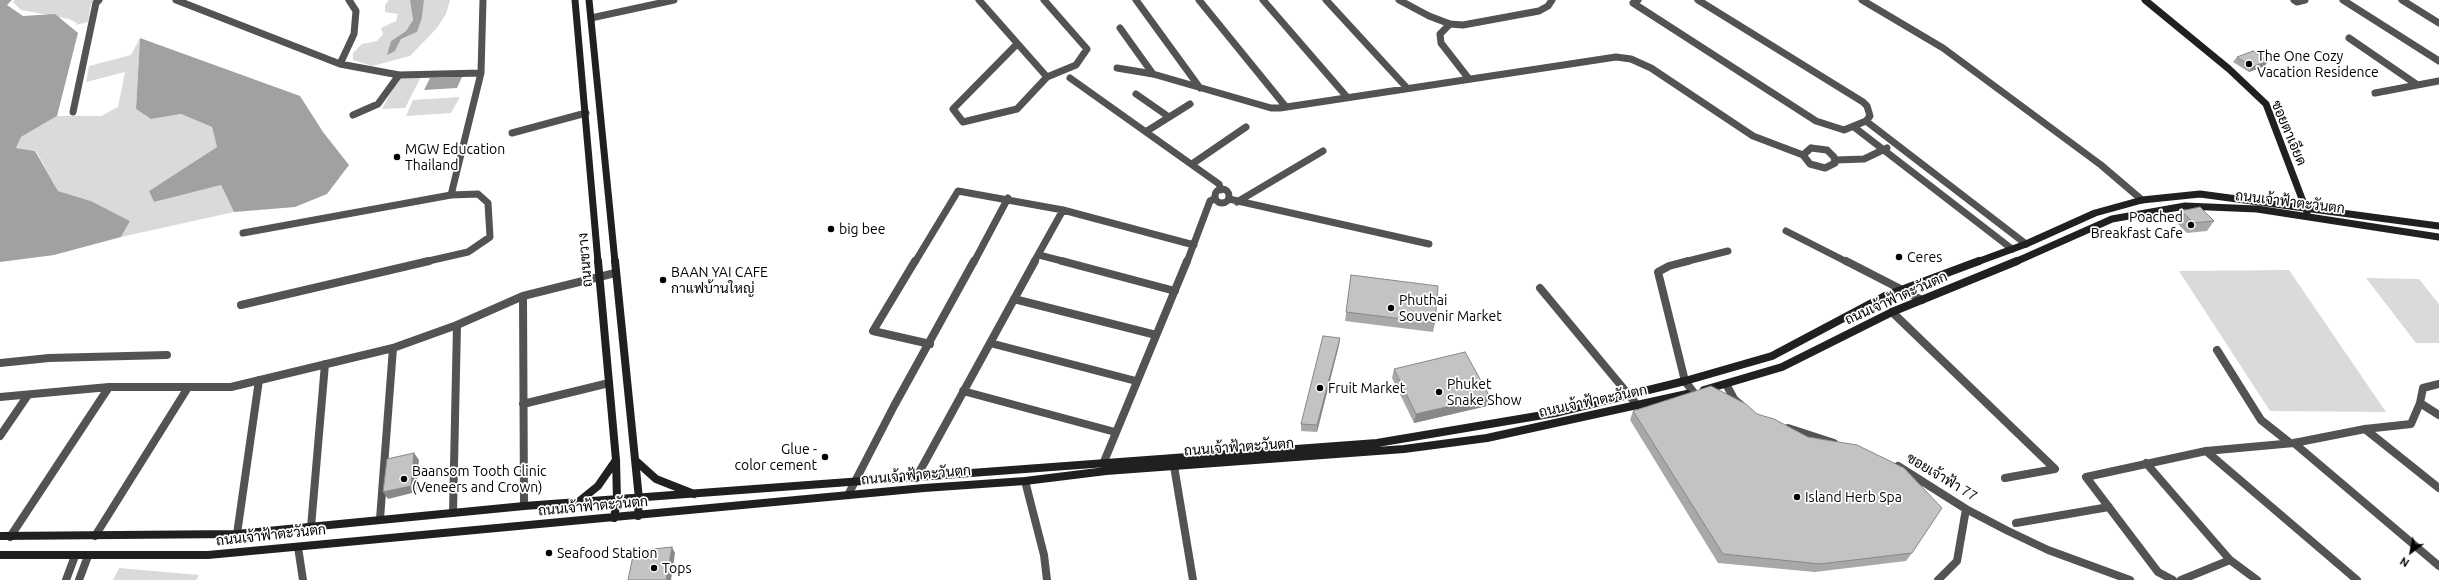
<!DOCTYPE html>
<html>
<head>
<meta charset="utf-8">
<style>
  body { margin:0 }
  #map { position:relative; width:2439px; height:580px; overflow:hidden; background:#fff; font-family:Ubuntu,sans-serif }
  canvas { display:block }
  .north { position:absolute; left:2391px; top:532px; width:40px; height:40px; -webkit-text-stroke:3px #fff; paint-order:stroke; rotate:212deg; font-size:11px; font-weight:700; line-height:16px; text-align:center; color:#000 }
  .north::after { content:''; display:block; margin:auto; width:14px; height:18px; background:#000; clip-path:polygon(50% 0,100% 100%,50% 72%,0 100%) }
</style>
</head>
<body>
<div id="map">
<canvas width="2439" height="580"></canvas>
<div class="north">N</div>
</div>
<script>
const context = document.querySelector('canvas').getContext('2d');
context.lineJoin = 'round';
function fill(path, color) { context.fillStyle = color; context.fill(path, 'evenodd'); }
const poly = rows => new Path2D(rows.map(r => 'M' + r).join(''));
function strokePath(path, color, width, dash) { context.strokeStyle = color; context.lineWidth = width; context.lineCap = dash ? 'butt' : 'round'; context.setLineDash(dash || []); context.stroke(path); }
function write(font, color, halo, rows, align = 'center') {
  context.font = font + ' Ubuntu,Sarabun,sans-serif'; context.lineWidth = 3.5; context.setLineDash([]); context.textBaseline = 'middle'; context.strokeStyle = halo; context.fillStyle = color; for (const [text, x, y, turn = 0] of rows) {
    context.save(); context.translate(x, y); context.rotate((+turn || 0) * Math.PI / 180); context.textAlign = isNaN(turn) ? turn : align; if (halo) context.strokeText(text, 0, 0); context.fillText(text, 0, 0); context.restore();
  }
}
const green = poly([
  [15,0,95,0,91,4,88,22,75,25,77,23,69,19,21,10,13,2],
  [389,0,410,0,413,20,406,31,391,41,395,51,401,39,417,32,422,18,424,0,450,0,446,14,437,28,410,56,372,66,353,60,353,53,362,44,377,41,383,34,381,28,396,21,398,14,385,12,385,5],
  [140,38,136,109,151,119,181,114,212,127,217,147,149,191,154,202,221,185,234,212,121,237,130,221,91,201,58,191,36,151,16,148,21,137,57,116,101,116,118,107,125,72,86,82,89,66,131,55],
  [421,77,405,108,382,109,399,78],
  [460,97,451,113,406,116,413,100],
  [2289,270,2386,412,2270,411,2179,271],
  [2366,278,2419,279,2439,304,2439,343,2416,343],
  [119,568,199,575,196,580,113,580]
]);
const water = poly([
  [0,0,12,0,7,5,23,16,55,14,78,33,57,116,21,137,16,148,35,151,58,191,91,201,130,221,121,237,54,255,0,262],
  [410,0,424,0,422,18,417,32,401,39,395,51,387,55,391,41,406,31,413,20],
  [140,38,300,96,323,132,349,165,327,194,295,207,234,212,221,185,154,202,149,191,217,147,212,127,181,114,151,119,136,109],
  [462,77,457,88,424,90,430,78]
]);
const streetFar1 = poly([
  [176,0,340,64,399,75,481,73],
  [979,0,1047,77],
  [1136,0,1200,88],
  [1199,0,1286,107],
  [1263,0,1347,97],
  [1326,0,1407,88],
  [1399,0,1429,16,1450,24,1463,25,1539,11,1548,6,1552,0],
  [1638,0,1633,3,1816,121,1844,130,1866,121,1870,116,1867,106,1863,102,1698,0],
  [1862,0,1943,48,2101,165,2142,200],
  [2294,0,2297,2,2305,0],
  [2343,0,2439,61],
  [2402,0,2439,23],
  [591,18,674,0],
  [1450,24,1440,34,1441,43,1469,79],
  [1120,28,1153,74],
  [2349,38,2416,84],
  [1017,44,953,109,963,122,1017,109,1047,77,1076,65,1087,49,1044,0],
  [340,64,354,34,356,11,349,0],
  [1117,68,1153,74,1271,108,1280,108,1616,57,1631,59,1651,68,1753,136,1803,155],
  [1070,78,1219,184,1221,190],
  [2375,93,2439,81],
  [1136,94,1169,117],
  [73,112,96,3,99,0],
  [353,115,378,104,399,75],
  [1866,121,2026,244],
  [1854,127,2012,249],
  [1147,131,1190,104],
  [512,133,586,113],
  [1811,148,1827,150,1834,157,1835,163,1825,168,1810,164,1803,155,1811,148],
  [1836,160,1864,159,1887,148],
  [1192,164,1246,127],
  '1215 196a7 7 0 1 1 14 0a7 7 0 1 1-14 0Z',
  [451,195,481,73,483,0],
  [1229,199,1429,244],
  [1237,202,1323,151],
  [1786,231,1847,262],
  [243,233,451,195,478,194,488,203,490,237,468,252,424,262],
  [1039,255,1066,262],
  [915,262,958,191,1063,210,1194,245],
  [974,262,1008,198],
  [1034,262,1063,210],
  [1187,262,1210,201,1214,199],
  [1684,262,1728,251]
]);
const street = poly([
  [915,261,873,331,930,344],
  [1062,261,1175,291],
  [1688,261,1669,266,1658,272,1685,381,1694,393],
  [1846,261,1922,300],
  [1540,288,1638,406],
  [523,296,524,506],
  [1014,299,1156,335],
  [241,305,429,261],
  [1892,312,2055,469,2005,478],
  [990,343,1136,381],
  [2217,350,2261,420,2290,443],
  [0,363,49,358,167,355],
  [1726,384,1734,399,1741,405],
  [963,391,1115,432],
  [0,397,109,387,231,387,393,348,457,325,523,296,615,273],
  [2420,403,2439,415],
  [523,404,609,383],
  [1788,428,1834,443],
  [2365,429,2439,488],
  [0,436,28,395],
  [2294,443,2439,566],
  [2206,451,2357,580],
  [2146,463,2230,560,2257,580],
  [1103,464,1187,261],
  [1174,466,1193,580],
  [1898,466,1966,509,2006,530,2048,550,2130,580],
  [916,478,1035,261],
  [1025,481,1044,555,1047,580],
  [848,495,894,406,974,261],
  [453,513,457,325],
  [380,519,393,348],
  [2016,523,2109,507],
  [311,527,325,364],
  [237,534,259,380],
  [95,536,187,389],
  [10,537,109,387],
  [298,547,303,580],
  [66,580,75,556],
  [79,580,88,556],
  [1938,580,1957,561,1966,509],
  [2173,580,2158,572,2086,477,2206,451,2294,443,2365,429,2411,424,2420,403,2423,388,2439,384],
  [2181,580,2230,560]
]);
const secondaryFar1 = poly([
  [575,0,598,262],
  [589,0,615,262],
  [2145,0,2229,69,2266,104,2307,212],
  [1977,262,2026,244,2095,213,2142,200,2200,194,2439,226],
  [2015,262,2112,219,2185,206,2257,209,2439,237]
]);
const secondary = poly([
  [598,261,616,460,617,500,614,518],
  [615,261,639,499,638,516],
  [1704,390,1782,367,1892,312,2017,261],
  [636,461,656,479,694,494],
  [577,503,598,486,616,460],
  [0,536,237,534,524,506,1377,443,1555,413,1685,381,1772,356,1885,296,1979,261],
  [0,555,208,555,924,488,1025,481,1106,471,1404,449,1487,438,1687,394]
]);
const wall = poly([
  [2237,57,2268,61,2265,66,2249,72,2233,62],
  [2181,211,2214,221,2207,231,2187,233,2174,220],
  [1351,275,1435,323,1433,332,1345,321],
  [1340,338,1339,345,1317,432,1301,431,1301,424],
  [1394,369,1487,406,1414,423,1392,378],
  [1633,411,1912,553,1906,561,1815,572,1718,563,1630,420]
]);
const shadedWall = poly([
  [2268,61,2265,66,2249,72,2252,67],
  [1340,338,1339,345,1317,432,1317,425],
  [1490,397,1487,406,1414,423,1416,414],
  [414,453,419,460,416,492,388,499,383,492],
  [672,547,675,553,671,580,666,580]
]);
const building = poly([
  [2253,51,2268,61,2252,67,2237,57,2253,51],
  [2200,207,2214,221,2194,223,2181,211,2200,207],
  [1351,275,1438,286,1435,323,1346,312,1351,275],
  [1323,336,1340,338,1317,425,1301,424,1323,336],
  [1465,352,1490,397,1416,414,1394,369,1465,352],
  [1711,386,1746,404,1757,414,1774,419,1808,437,1857,445,1904,468,1942,508,1912,553,1820,564,1723,554,1633,411,1711,386],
  [414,453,411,486,383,492,387,459,414,453],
  [672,547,666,580,628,580,634,551,672,547]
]);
const markers = [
  [2249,64,4,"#000"],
  [397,157,4,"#000"],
  [2191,225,4,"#000"],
  [831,229,4,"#000"],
  [1899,257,4,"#000"],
  [663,280,4,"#000"],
  [1391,308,4,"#000"],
  [1320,388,4,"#000"],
  [1439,392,4,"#000"],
  [825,457,4,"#000"],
  [404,479,4,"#000"],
  [1797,497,4,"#000"],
  [549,553,4,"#000"],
  [654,568,4,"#000"]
];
const poiNames = [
  ["The One Cozy",2257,56],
  ["Vacation Residence",2257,72],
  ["MGW Education",405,149],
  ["Thailand",405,165],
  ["Poached",2183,217,"right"],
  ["Breakfast Cafe",2183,233,"right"],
  ["big bee",839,229],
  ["Ceres",1907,257],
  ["BAAN YAI CAFE",671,272],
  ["กาแฟบ้านใหญ่",671,288],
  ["Phuthai",1399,300],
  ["Souvenir Market",1399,316],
  ["Phuket",1447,384],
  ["Snake Show",1447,400],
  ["Fruit Market",1328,388],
  ["Glue -",817,449,"right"],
  ["color cement",817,465,"right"],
  ["Baansom Tooth Clinic",412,471],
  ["(Veneers and Crown)",412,487],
  ["Island Herb Spa",1805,497],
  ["Seafood Station",557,553],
  ["Tops",662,568]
];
const streetNames = [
  ["ซอยตาเอียด",2289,133,67],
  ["ถนนเจ้าฟ้าตะวันตก",2290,202,7],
  ["ถนนขวาง",585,260,-95],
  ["ถนนเจ้าฟ้าตะวันตก",1896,298,-24],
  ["ถนนเจ้าฟ้าตะวันตก",1593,401,-12],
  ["ถนนเจ้าฟ้าตะวันตก",1239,447,-4],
  ["ถนนเจ้าฟ้าตะวันตก",916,475,-5],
  ["ซอยเจ้าฟ้า 77",1942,477,31],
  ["ถนนเจ้าฟ้าตะวันตก",593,506,-5],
  ["ถนนเจ้าฟ้าตะวันตก",271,535,-6]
];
fill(green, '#dadada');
fill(water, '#a1a1a1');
strokePath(streetFar1, '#535353', 7);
strokePath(street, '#535353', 8);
strokePath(secondaryFar1, '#202020', 7);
strokePath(secondary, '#202020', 8);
fill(wall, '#a8a8a8');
fill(shadedWall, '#888');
fill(building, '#c3c3c3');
strokePath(building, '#888', 1);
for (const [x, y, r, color] of markers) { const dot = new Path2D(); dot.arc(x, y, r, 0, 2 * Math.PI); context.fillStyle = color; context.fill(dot); strokePath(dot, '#fff', 1.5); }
write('14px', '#000', '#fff', poiNames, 'left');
write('14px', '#000', '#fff', streetNames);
</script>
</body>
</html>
